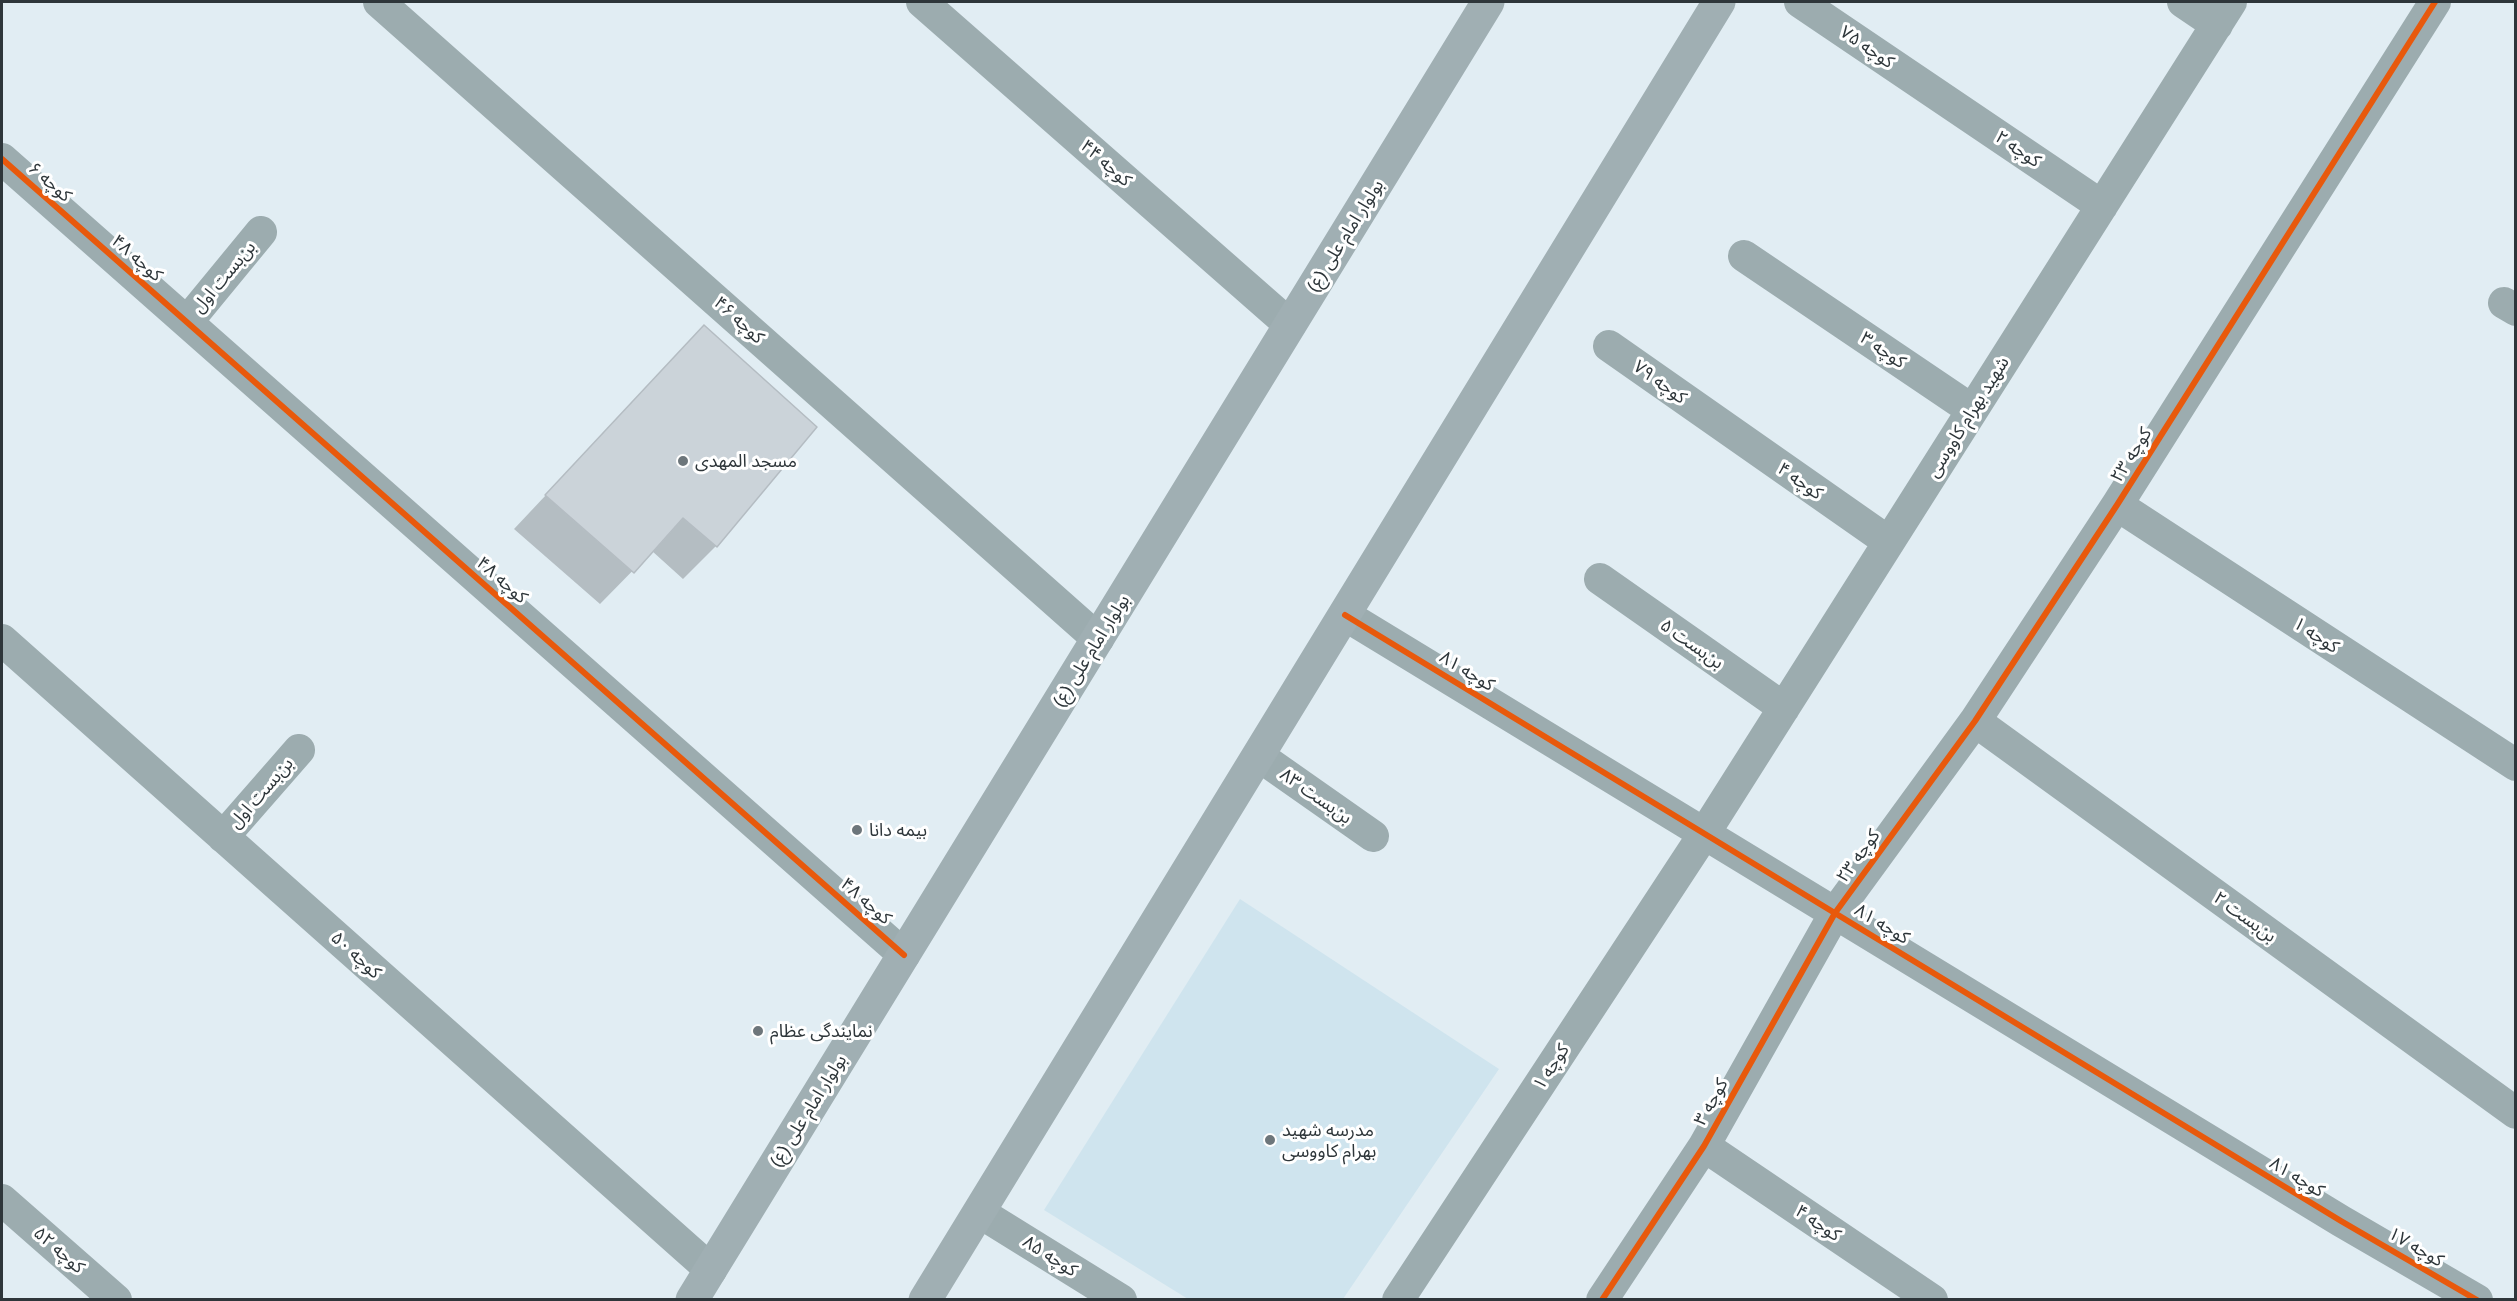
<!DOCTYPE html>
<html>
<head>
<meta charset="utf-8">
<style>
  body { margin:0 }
  #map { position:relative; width:2517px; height:1301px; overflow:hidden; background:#e1edf3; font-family:"Golos Text",sans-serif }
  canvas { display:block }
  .frame { position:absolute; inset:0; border:3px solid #2e363a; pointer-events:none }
</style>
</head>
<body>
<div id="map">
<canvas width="2517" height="1301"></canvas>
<div class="frame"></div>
</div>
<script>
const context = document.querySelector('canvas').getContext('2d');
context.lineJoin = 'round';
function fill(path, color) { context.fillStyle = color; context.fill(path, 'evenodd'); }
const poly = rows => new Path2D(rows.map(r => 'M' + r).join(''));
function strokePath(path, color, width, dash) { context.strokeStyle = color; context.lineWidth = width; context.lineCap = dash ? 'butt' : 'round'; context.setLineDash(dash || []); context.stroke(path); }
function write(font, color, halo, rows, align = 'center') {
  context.font = font + ' "Golos Text","Noto Sans Arabic",sans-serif'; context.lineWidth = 6; context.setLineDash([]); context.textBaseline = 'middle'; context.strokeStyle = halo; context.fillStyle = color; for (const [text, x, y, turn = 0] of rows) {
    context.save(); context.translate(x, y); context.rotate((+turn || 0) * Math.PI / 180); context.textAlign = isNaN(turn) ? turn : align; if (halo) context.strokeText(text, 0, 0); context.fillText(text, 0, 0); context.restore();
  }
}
const built = poly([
  [1240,899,1499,1069,1343,1299,1188,1299,1044,1210]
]);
const shadow = poly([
  [704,327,815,427,716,546,683,579,652,551,600,604,514,529]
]);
const building = poly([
  [704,325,817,427,717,547,683,518,634,573,545,495,704,325]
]);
const street = poly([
  [379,2,1098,639],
  [922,2,1290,325],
  [1800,2,2102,206],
  [2183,2,2217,25],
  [2,159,904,955],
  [1744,256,1972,410],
  [2504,303,2516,310],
  [187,322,261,232],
  [1609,346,1889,542],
  [2117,505,2516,765],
  [1600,579,1784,708],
  [1345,615,2341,1221,2477,1300],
  [2,640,711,1270],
  [1975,721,2516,1113],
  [1259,756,1373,836],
  [223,837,299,750],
  [1704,1146,1932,1300],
  [2,1200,116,1300],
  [979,1212,1121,1300],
  [1398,1300,1704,834,2231,2],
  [1602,1300,1704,1146,1835,913,1975,721,2117,505,2435,2]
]);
const primary = poly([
  [692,1300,1488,2],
  [925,1300,1719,2]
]);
const cycleway = poly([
  [2,159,904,955],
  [1345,615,2341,1221,2477,1300],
  [1602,1300,1704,1146,1835,913,1975,721,2117,505,2435,2]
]);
const markers = [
  [683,461,6,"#6d767b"],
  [857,830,6,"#6d767b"],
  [758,1031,6,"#6d767b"],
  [1270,1140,6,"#6d767b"]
];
const streetNames = [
  ["کوچه ۷۵",1867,47,34],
  ["کوچه ۲",2018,149,34],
  ["کوچه ۴۴",1106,163,41],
  ["کوچه ۶",50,182,41],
  ["بولوار امام علی (ع)",1345,236,-58],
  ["کوچه ۴۸",137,258,41],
  ["بن‌بست اول",224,277,-50],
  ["کوچه ۴۶",739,320,42],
  ["کوچه ۳",1883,350,34],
  ["کوچه ۷۹",1660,382,36],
  ["شهید بهرام کاووسی",1968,417,-58],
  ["کوچه ۲۳",2131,455,-58],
  ["کوچه ۴",1800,481,35],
  ["کوچه ۴۸",502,580,41],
  ["کوچه ۱",2316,635,33],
  ["بن‌بست ۵",1692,644,35],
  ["بولوار امام علی (ع)",1091,651,-58],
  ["کوچه ۸۱",1467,671,31],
  ["بن‌بست اول",261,793,-49],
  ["بن‌بست ۸۳",1316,796,35],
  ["کوچه ۲۳",1858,856,-54],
  ["کوچه ۴۸",866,901,41],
  ["بن‌بست ۲",2245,917,36],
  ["کوچه ۸۱",1882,924,31],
  ["کوچه ۵۰",356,955,42],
  ["کوچه ۱",1551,1067,-57],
  ["کوچه ۳",1711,1102,-61],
  ["بولوار امام علی (ع)",808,1111,-58],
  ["کوچه ۸۱",2297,1177,31],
  ["کوچه ۴",1818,1223,34],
  ["کوچه ۱۷",2416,1247,30],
  ["کوچه ۵۲",59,1250,41],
  ["کوچه ۸۵",1050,1256,32]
];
const poiNames = [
  ["مسجد المهدی",695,461],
  ["بیمه دانا",869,830],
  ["نمایندگی عظام",770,1031],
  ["مدرسه شهید",1282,1130],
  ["بهرام کاووسی",1282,1151]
];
fill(built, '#cfe4ee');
fill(shadow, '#0003');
fill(building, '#cbd3d9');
strokePath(building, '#b4bcc2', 1.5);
strokePath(street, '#9cacaf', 32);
strokePath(primary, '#a0afb3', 33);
strokePath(cycleway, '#e8590c', 6);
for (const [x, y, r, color] of markers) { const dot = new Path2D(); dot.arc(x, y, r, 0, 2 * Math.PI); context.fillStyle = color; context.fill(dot); strokePath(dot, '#fff', 2); }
write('18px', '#2e363a', '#fff', streetNames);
write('18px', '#2e363a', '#fff', poiNames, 'left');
</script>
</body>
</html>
